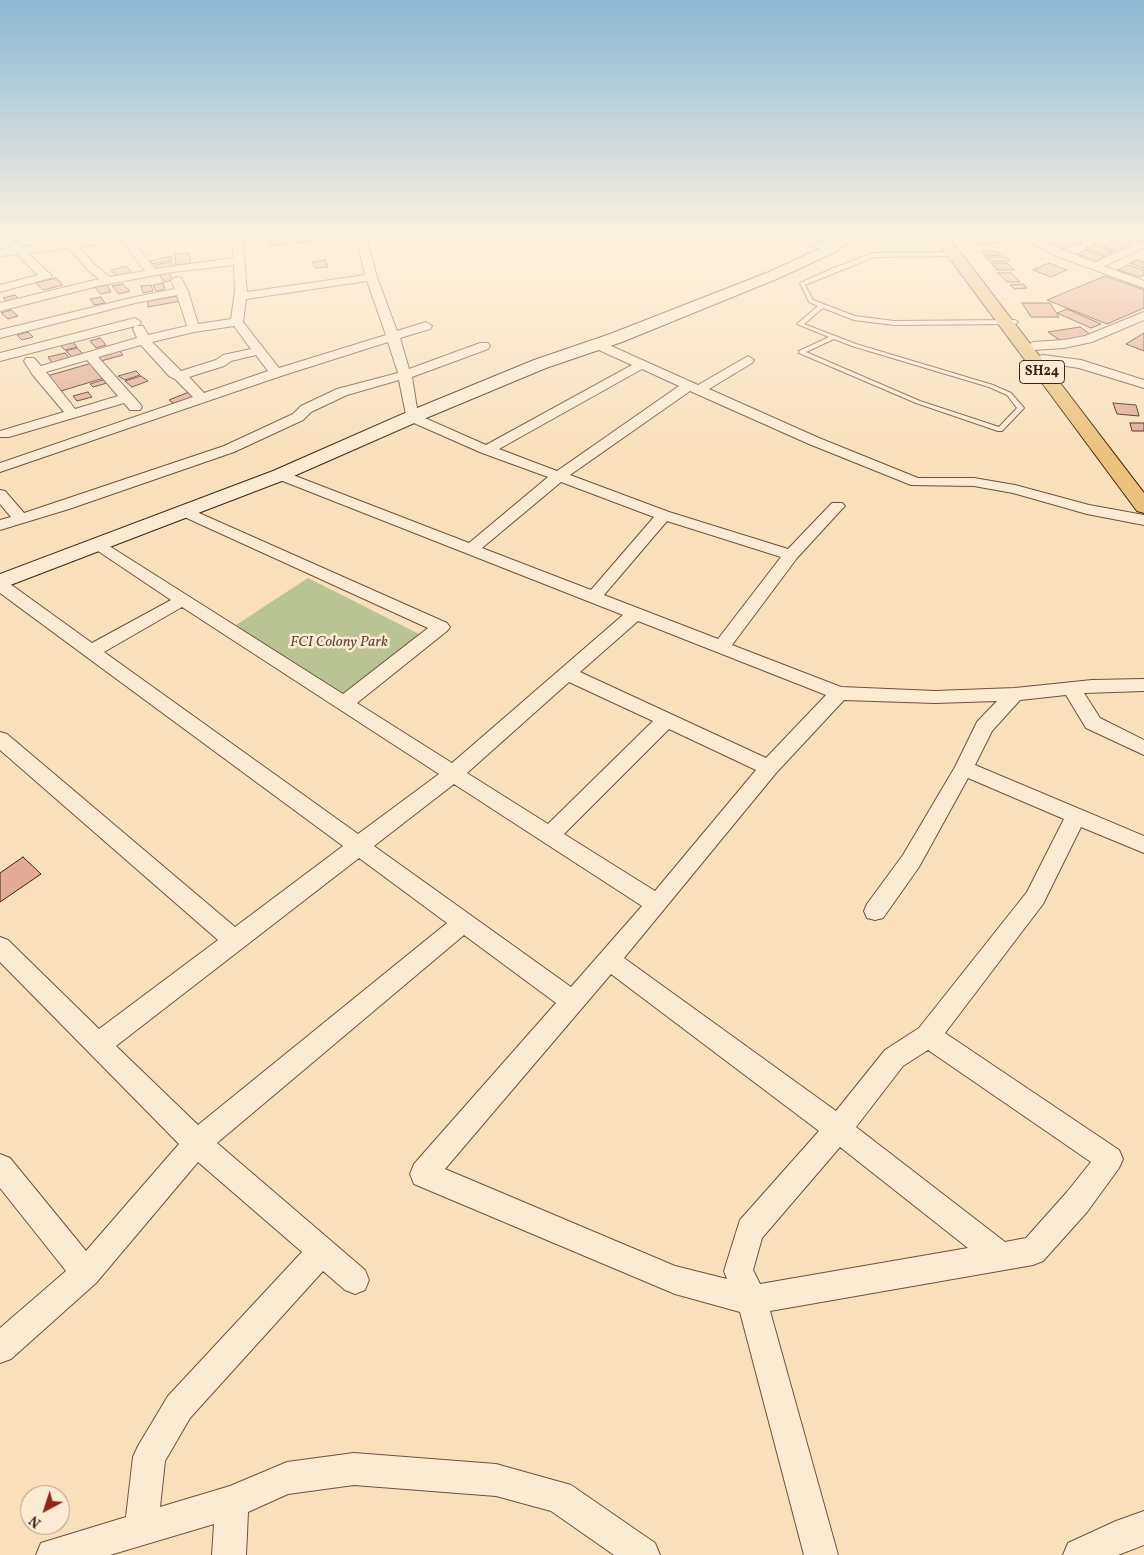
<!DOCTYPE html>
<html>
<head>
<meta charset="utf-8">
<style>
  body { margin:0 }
  #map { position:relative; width:1144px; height:1555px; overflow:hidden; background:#f9e0ba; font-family:Vollkorn,serif }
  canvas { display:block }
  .north { position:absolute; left:20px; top:1485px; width:50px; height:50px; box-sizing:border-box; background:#fbebd2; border:1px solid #af9b87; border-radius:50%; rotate:220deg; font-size:14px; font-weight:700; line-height:20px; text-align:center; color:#3d2316 }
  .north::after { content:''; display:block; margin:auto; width:18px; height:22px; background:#8f2418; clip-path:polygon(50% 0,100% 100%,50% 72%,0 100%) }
</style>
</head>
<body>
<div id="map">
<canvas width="1144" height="1555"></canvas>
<div class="north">N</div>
</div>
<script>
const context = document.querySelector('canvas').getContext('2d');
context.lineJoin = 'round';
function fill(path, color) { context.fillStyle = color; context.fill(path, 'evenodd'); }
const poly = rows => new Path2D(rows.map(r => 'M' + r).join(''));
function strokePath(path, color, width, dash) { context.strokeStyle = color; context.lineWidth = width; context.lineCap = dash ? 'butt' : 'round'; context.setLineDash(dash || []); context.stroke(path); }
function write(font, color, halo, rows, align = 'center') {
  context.font = font + ' Vollkorn,serif'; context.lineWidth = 5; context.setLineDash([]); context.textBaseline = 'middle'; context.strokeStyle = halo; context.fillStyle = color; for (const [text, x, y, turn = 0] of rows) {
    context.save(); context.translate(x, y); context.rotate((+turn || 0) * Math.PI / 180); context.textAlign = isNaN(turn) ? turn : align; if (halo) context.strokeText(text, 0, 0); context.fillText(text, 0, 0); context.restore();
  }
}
const green = poly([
  [308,578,423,636,343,697,233,627]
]);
const building = poly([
  [290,236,291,244,269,246,268,238,290,236],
  [310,236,310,242,294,243,294,237,310,236],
  [797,236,831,236,819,243,797,236],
  [970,236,999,236,1006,243,977,244,970,236],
  [1115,236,1133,243,1126,246,1106,239,1115,236],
  [1122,236,1143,236,1144,240,1140,242,1122,236],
  [1073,237,1082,243,1062,249,1051,245,1073,237],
  [1099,239,1110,242,1102,246,1091,243,1099,239],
  [1112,243,1130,249,1122,253,1104,247,1112,243],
  [1094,245,1113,252,1105,255,1085,248,1094,245],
  [1086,250,1105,257,1096,261,1077,254,1086,250],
  [983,251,997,251,1001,255,986,256,983,251],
  [189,253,191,263,176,265,175,254,189,253],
  [171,256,171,260,153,264,150,261,171,256],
  [985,257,1006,257,1010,261,989,261,985,257],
  [325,260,328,267,315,268,312,262,325,260],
  [1137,260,1144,262,1144,268,1130,263,1137,260],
  [171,262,173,266,158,269,155,265,171,262],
  [991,263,1007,263,1014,270,997,270,991,263],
  [1049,263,1067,270,1051,277,1033,270,1049,263],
  [1128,265,1144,270,1144,275,1140,277,1118,270,1128,265],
  [126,266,133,274,118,278,111,270,126,266],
  [169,273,173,280,164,282,159,274,169,273],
  [998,273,1011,273,1020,282,1007,282,998,273],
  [1105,276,1144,290,1144,308,1107,324,1047,300,1105,276],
  [56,278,63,285,43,290,36,283,56,278],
  [163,283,165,289,156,291,153,285,163,283],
  [123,284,130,291,119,294,112,286,123,284],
  [1023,284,1027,288,1014,289,1010,285,1023,284],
  [107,285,111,292,100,294,95,287,107,285],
  [151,285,153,291,143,293,141,286,151,285],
  [15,295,20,300,8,303,3,298,15,295],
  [177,296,181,301,148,307,148,301,177,296],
  [101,297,105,303,94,305,90,299,101,297],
  [1022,303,1050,303,1059,317,1031,317,1022,303],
  [1067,309,1101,324,1091,328,1057,313,1067,309],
  [11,310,18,316,8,319,1,313,11,310],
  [1080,327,1091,335,1061,341,1048,332,1080,327],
  [28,332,33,337,22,340,17,335,28,332],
  [1144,333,1144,351,1126,344,1144,333],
  [100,338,106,345,96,348,90,341,100,338],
  [71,340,77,347,65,350,59,344,71,340],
  [77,348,85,356,74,359,66,351,77,348],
  [118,349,123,355,101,361,95,355,118,349],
  [65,353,70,359,53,364,48,357,65,353],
  [92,363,104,378,61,391,47,376,92,363],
  [136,371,140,375,125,380,118,376,136,371],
  [141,376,148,381,132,387,125,381,141,376],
  [103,380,107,383,93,387,90,384,103,380],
  [88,392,92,397,77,401,73,396,88,392],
  [189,392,197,398,177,406,169,400,189,392],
  [1113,403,1136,405,1139,416,1117,414,1113,403],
  [1130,423,1144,423,1144,431,1132,431,1130,423],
  [23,857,41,874,0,902,0,873,23,857]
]);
const lane = poly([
  [873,253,954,252,957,254,954,256,874,257,805,285,813,300,855,316,894,321,1015,320,1018,322,1015,324,894,325,854,320,823,308,804,324,856,344,993,385,1011,393,1024,408,1002,431,998,431,916,403,799,353,799,351,829,337,797,324,818,306,809,302,800,283,831,269,873,253],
  [834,339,852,346,989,387,1007,395,1017,408,999,427,920,401,806,352,834,339]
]);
const street = poly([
  [0,236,10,236,22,247,111,236,145,236,132,240,155,269,233,258,232,236,242,236,247,292,365,275,356,236,366,236,377,277,397,331,426,322,432,326,430,329,400,338,409,369,480,343,488,343,490,346,488,349,412,377,418,415,486,445,632,365,592,347,590,344,592,341,600,341,698,385,748,356,754,360,752,363,709,389,819,438,918,478,974,478,1015,485,1089,505,1144,515,1144,525,1087,514,1013,493,974,486,911,485,809,444,690,391,570,475,669,512,788,549,832,503,842,503,845,506,842,509,797,558,732,645,841,687,935,691,1015,688,1092,680,1144,679,1144,691,1084,693,1100,718,1144,740,1144,755,1086,728,1066,695,1020,700,992,731,975,765,1144,836,1144,853,1081,827,1043,904,945,1033,1119,1150,1123,1159,1119,1168,1087,1212,1043,1261,1033,1265,770,1311,838,1555,804,1555,740,1312,675,1294,414,1184,410,1174,414,1164,556,1003,464,935,217,1143,365,1270,369,1280,365,1290,355,1294,345,1290,323,1271,190,1418,165,1461,160,1507,230,1486,287,1462,354,1453,496,1464,571,1485,655,1543,660,1555,614,1555,551,1511,496,1496,354,1485,288,1494,248,1512,246,1555,212,1555,214,1524,110,1555,36,1555,41,1543,126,1517,133,1457,138,1446,168,1396,302,1252,198,1162,96,1283,11,1359,0,1363,0,1328,66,1271,0,1188,0,1154,10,1158,86,1251,179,1144,0,962,0,937,8,940,99,1029,218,940,0,750,0,732,7,734,235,927,343,846,0,593,0,580,6,581,92,643,171,600,89,545,91,542,97,540,103,542,343,694,428,628,180,515,177,512,180,509,190,509,447,623,450,627,447,631,357,703,452,763,623,615,275,478,273,475,275,472,285,472,469,543,548,477,482,453,407,420,399,380,347,395,311,412,303,420,234,452,69,509,0,530,0,520,11,517,0,504,0,490,5,491,24,513,224,446,293,414,301,406,337,389,398,373,388,342,281,376,0,472,0,463,193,397,175,379,169,376,141,345,98,357,140,404,142,407,140,410,130,410,124,403,9,437,0,437,0,431,64,412,32,374,24,361,26,358,34,358,41,366,137,338,133,329,135,326,143,326,148,335,187,326,177,295,135,303,0,338,0,330,135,297,175,289,171,280,177,277,181,278,188,291,198,324,231,319,235,291,234,265,172,272,98,286,0,311,0,303,99,279,87,269,69,248,28,253,50,274,52,276,50,278,0,292,0,285,38,275,17,254,0,256,0,250,11,248,0,236],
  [122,241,145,271,110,277,95,265,79,247,122,241],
  [367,281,386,335,279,368,243,322,246,299,367,281],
  [234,326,251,349,223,355,216,360,181,371,152,342,194,332,234,326],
  [256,355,268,371,204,393,189,377,224,366,231,361,256,355],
  [87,360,118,396,75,409,46,372,87,360],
  [642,369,679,386,557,471,499,449,642,369],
  [561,482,654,517,591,590,482,548,561,482],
  [667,521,781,557,718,639,604,595,667,521],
  [182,607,439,774,358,834,104,652,182,607],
  [638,621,826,695,766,758,580,672,638,621],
  [569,682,653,721,548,824,467,773,569,682],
  [844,700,935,703,997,701,977,722,955,767,903,855,867,904,864,911,867,918,875,920,883,918,919,867,968,778,1064,819,1027,892,919,1028,885,1050,836,1111,624,958,776,773,844,700],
  [669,729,756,770,655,891,564,834,669,729],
  [454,784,642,906,571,987,374,846,454,784],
  [359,858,447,923,198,1125,116,1046,359,858],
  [611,974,819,1131,740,1220,724,1271,727,1279,675,1266,445,1169,611,974],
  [928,1050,1091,1162,1067,1192,1026,1238,1005,1242,856,1127,903,1066,928,1050],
  [840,1147,968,1248,760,1284,753,1270,762,1238,840,1147],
  [781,236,798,236,834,247,835,249,830,252,781,236],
  [1017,236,1031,236,1094,263,1144,241,1144,248,1104,266,1144,281,1144,288,1054,255,1017,236],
  [1144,312,1144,320,1092,342,1064,348,1033,350,1027,346,1033,342,1064,340,1085,336,1144,312],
  [135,318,141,322,139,325,0,361,0,353,135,318],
  [1043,355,1081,360,1144,380,1144,388,1079,368,1039,362,1037,359,1039,356,1043,355],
  [1144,1511,1144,1545,1118,1555,1063,1555,1068,1543,1116,1521,1144,1511]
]);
const secondary = poly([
  [839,236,856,236,835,252,779,278,622,342,546,368,419,421,287,479,0,589,0,574,273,471,405,413,534,360,610,334,769,272,825,246,839,236]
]);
const primary = poly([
  [933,236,948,236,1144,493,1144,513,1137,511,933,236]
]);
const shields = [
  [1042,372,45]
];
const shieldNames = [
  ["SH24",1042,372]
];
const parkNames = [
  ["FCI Colony Park",339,643]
];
fill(green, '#bac392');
fill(building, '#e3ab94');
strokePath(building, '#3d2316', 1);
strokePath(lane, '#6c523f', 2);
strokePath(street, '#6c523f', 2);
strokePath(secondary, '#3d2316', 2);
strokePath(primary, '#3d2316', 2);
fill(lane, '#fbebd2');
fill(street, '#fbebd2');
fill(secondary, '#fbebd2');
fill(primary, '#ecc07d');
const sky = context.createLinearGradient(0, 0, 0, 454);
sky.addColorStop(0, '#8ab7d4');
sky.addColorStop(0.52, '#fcf1e0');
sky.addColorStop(1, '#fcf1e000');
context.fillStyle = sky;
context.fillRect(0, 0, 1144, 454);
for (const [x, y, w] of shields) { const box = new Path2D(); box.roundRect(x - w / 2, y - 11.5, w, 23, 4); context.fillStyle = '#fbebd2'; context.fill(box); strokePath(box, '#3d2316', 1); }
write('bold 14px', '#3d2316', null, shieldNames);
write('italic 15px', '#5c4b35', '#fbebd2', parkNames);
</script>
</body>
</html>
